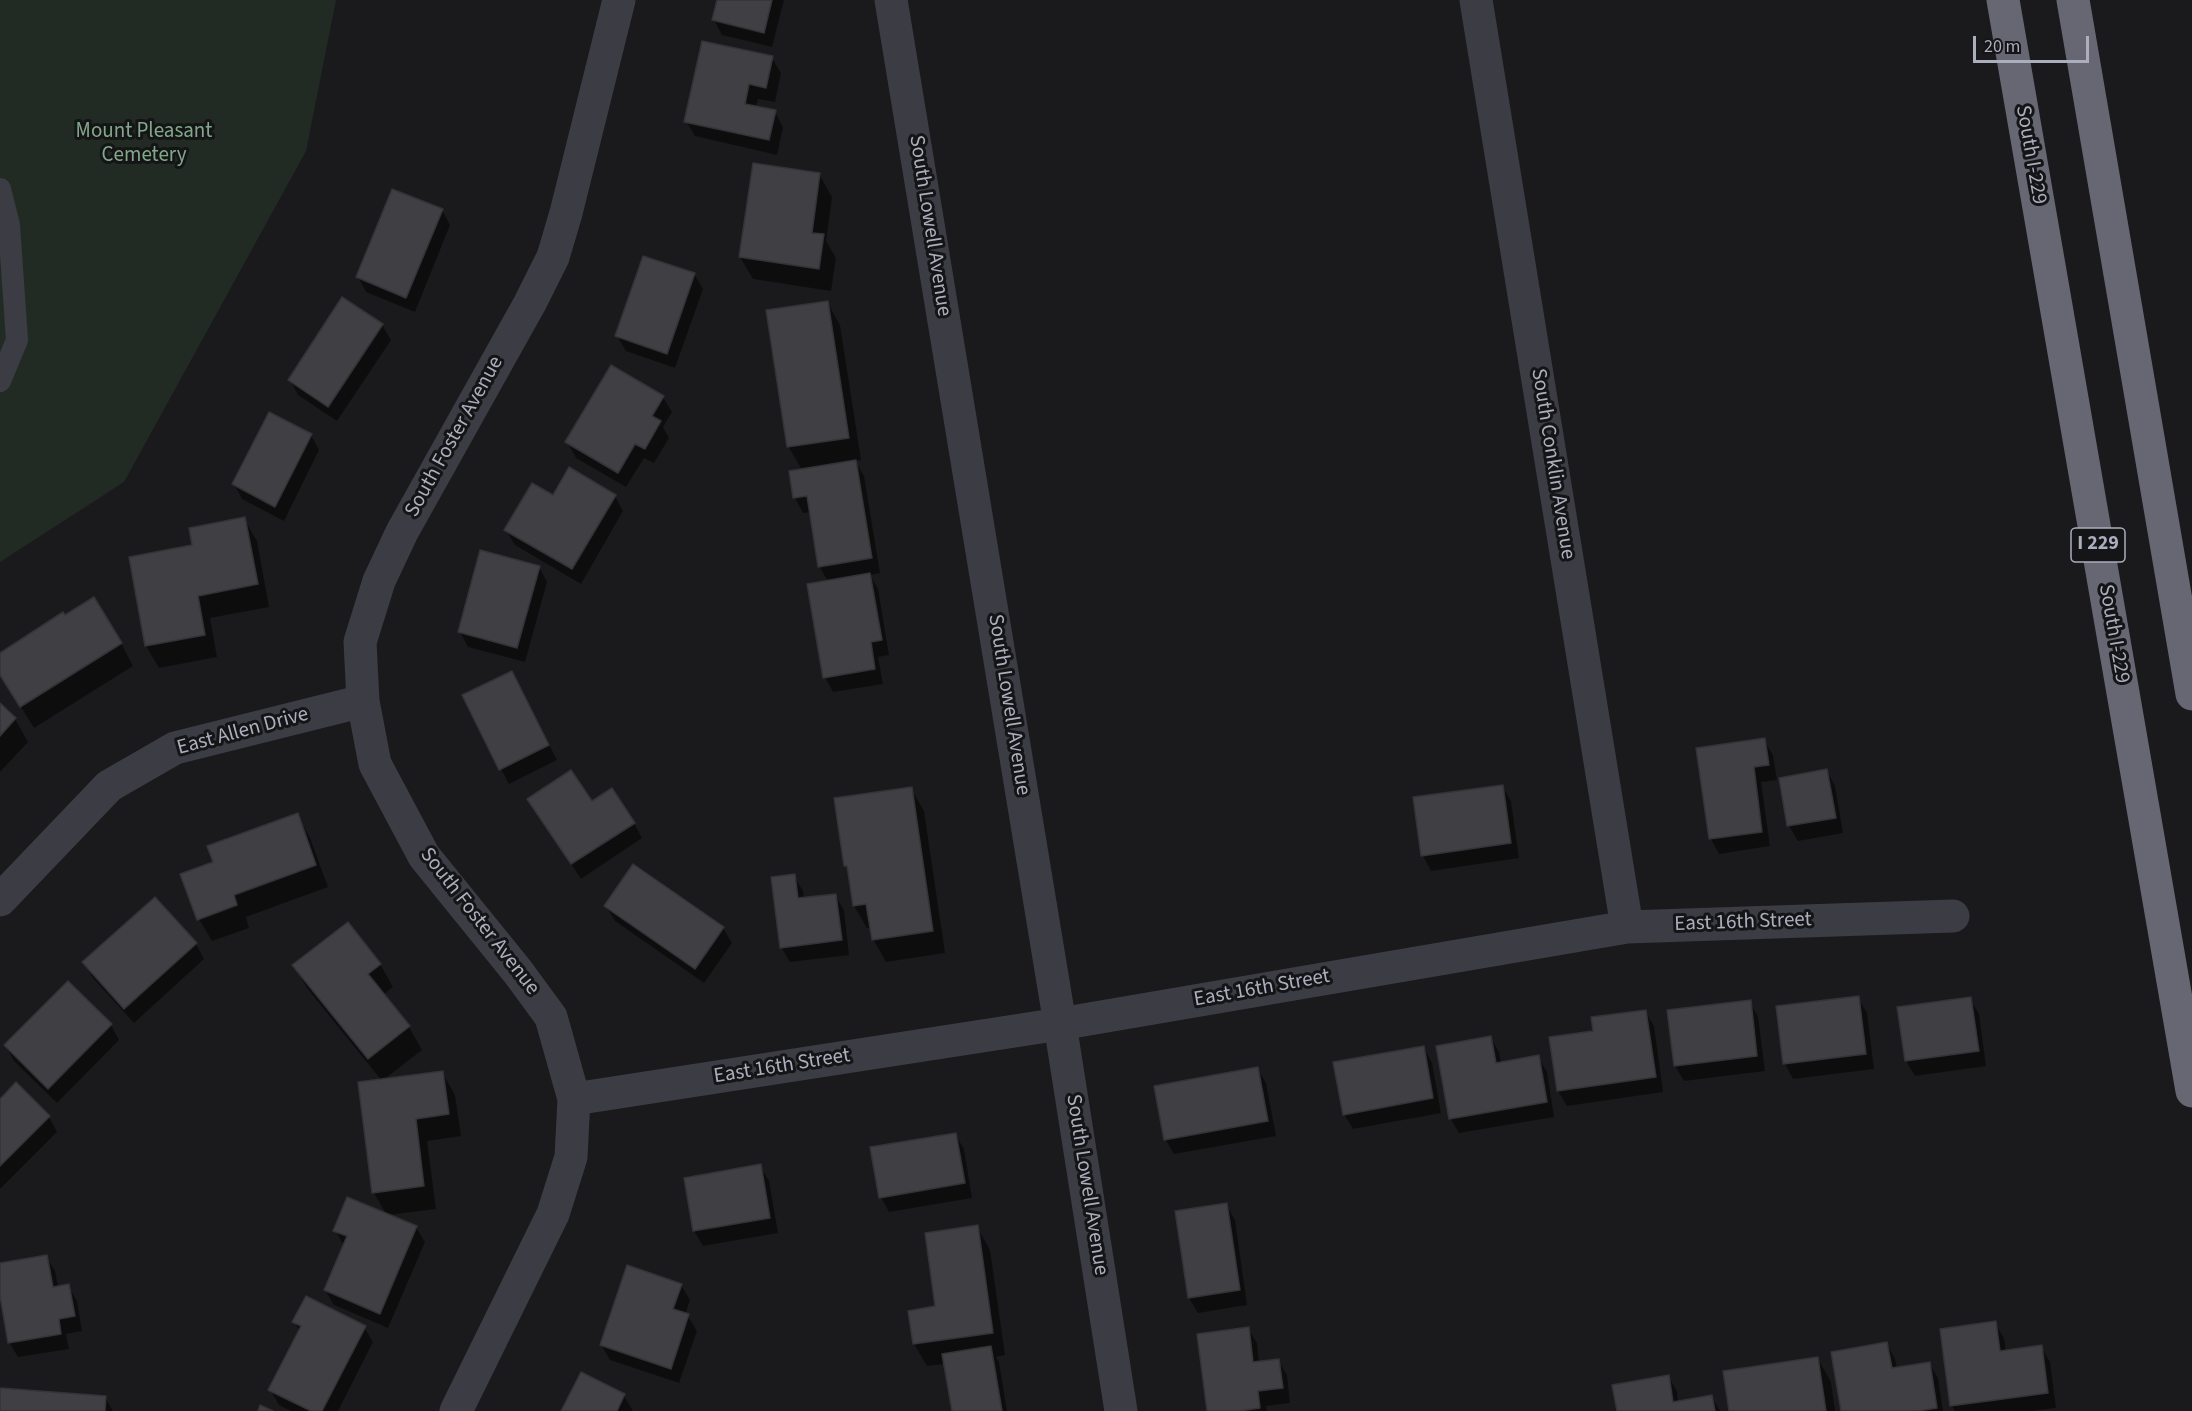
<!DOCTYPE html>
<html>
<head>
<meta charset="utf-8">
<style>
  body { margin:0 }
  #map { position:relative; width:2192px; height:1411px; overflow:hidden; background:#1a1a1c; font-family:"Source Sans 3",sans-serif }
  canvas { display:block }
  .scale { position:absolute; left:1973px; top:36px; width:116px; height:27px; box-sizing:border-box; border:3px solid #abaebd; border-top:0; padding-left:8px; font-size:18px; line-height:21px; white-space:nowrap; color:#abaebd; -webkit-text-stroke:4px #151517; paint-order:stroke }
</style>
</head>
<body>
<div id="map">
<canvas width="2192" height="1411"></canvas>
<div class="scale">20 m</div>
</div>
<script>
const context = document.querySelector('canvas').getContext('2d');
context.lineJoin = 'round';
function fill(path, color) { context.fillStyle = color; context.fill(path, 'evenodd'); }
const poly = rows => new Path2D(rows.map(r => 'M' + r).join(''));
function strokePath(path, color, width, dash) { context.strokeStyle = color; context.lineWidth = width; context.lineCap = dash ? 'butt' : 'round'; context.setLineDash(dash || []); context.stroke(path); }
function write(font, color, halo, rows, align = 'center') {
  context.font = font + ' "Source Sans 3",sans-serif'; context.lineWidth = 6; context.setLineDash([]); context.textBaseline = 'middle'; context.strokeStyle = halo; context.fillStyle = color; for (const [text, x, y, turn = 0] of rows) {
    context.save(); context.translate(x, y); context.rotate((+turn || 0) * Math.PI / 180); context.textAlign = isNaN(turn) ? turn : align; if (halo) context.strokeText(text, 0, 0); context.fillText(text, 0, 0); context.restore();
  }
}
const green = poly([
  [0,0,336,0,306,151,124,482,0,562]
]);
const shadow = poly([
  [718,0,784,0,772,47,722,35,714,20],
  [772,58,781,73,775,102,758,99,756,107,775,112,783,127,777,155,695,136,686,121],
  [819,174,832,197,826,241,836,258,831,291,753,279,740,257],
  [442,210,450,225,415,312,366,292,358,277],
  [694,274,703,289,675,368,626,351,617,336],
  [827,302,840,325,861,460,855,461,864,476,880,573,870,575,878,589,889,655,878,657,883,684,833,692,825,677,828,582,820,567,811,512,803,513,795,498,802,470,788,446],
  [382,325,391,340,337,421,298,395,290,380],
  [663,397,672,412,663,427,669,438,654,463,644,458,626,487,576,458,567,442],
  [311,435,319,450,284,521,242,499,234,484],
  [615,496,623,511,581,584,515,545,506,530,553,497],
  [244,519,257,541,269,607,210,618,217,657,159,668,146,646,194,546],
  [539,567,547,582,525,662,468,647,460,632],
  [121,643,133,666,34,728,0,673,0,654],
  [520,688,557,760,509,784,501,769],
  [0,705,15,719,28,742,0,772],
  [1764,740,1773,755,1777,780,1761,782,1770,846,1719,854,1711,839,1698,749],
  [1827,771,1835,786,1843,833,1798,841,1789,826,1781,779],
  [1502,786,1511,801,1519,858,1431,871,1423,856,1414,798],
  [911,789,924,811,945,953,886,962,873,939,871,928,867,928,854,906,849,872,846,866],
  [591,803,634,823,642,838,581,879,538,814],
  [297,815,310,838,328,887,246,917,249,928,212,941,199,919,215,863],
  [794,876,803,891,804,899,835,895,844,910,849,955,790,962,781,947],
  [606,906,723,928,732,943,704,983,615,921],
  [196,944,204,959,134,1023,93,978,84,963],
  [380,964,393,987,383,995,409,1027,422,1050,382,1081,442,1072,455,1095,461,1136,427,1141,436,1209,388,1215,416,1227,425,1242,388,1328,334,1305,325,1290,344,1246,335,1230,386,1214,374,1193,359,1084,382,1081,307,988,294,966],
  [1858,998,1867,1013,1874,1069,1793,1079,1785,1064],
  [1970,999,1979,1014,1986,1066,1915,1076,1906,1061],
  [1750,1002,1758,1017,1765,1071,1684,1081,1675,1066],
  [1645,1011,1654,1026,1663,1092,1567,1106,1558,1091,1594,1032],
  [111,1025,119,1040,57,1103,14,1061,6,1046],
  [1490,1037,1499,1052,1501,1063,1538,1057,1547,1072,1554,1117,1459,1133,1450,1118],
  [1424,1048,1432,1063,1441,1113,1353,1129,1344,1114],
  [1257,1068,1266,1083,1276,1136,1174,1154,1165,1139],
  [0,1101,49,1117,57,1132,0,1189],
  [955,1134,964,1149,972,1198,889,1212,881,1197],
  [760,1166,769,1181,778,1233,703,1246,694,1231],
  [1226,1204,1235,1220,1247,1305,1198,1313,1189,1298],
  [977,1227,990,1250,1005,1355,996,1357,999,1362,1007,1411,953,1411,945,1364,927,1366,914,1344,910,1312,937,1308],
  [46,1256,55,1271,58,1287,68,1286,77,1301,82,1331,66,1334,69,1349,18,1357,9,1342,0,1287,0,1264],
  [681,1285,690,1300,685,1315,688,1316,697,1331,679,1383,610,1360,601,1345],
  [294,1322,364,1327,373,1342,338,1411,291,1411,279,1405,270,1390,300,1331],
  [1995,1323,2004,1338,2006,1352,2041,1347,2050,1362,2056,1408,2032,1411,1955,1411,1952,1406,1941,1330],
  [1248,1328,1257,1343,1259,1363,1278,1360,1287,1375,1290,1403,1266,1406,1267,1411,1208,1411],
  [1887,1344,1895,1359,1897,1369,1929,1363,1938,1378,1943,1411,1842,1411],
  [1818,1359,1831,1382,1835,1411,1731,1411],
  [1668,1376,1677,1391,1678,1402,1712,1397,1720,1411,1618,1411],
  [624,1396,633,1411,563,1411],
  [105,1397,113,1411,0,1411,0,1403]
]);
const building = poly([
  [717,0,772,0,764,33,712,20,717,0],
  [702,41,773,56,766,88,749,84,745,104,776,110,769,140,684,122,702,41],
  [753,163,820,173,812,233,824,234,819,269,739,257,753,163],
  [392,189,443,209,406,298,356,277,392,189],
  [643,256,695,273,667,354,615,336,643,256],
  [342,297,383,324,328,407,288,380,342,297],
  [828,301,849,438,787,447,766,310,828,301],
  [611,365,664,396,652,416,661,421,645,449,635,444,618,473,565,442,611,365],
  [269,412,312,434,275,507,232,484,269,412],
  [856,460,872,558,818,567,807,496,793,498,789,471,856,460],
  [569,467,616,495,572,569,504,530,532,483,553,495,569,467],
  [245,517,258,584,198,596,205,635,145,646,129,557,192,545,189,528,245,517],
  [480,550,540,566,517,648,458,632,480,550],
  [870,573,882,640,871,642,875,669,823,678,807,584,870,573],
  [94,597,122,643,20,707,0,675,0,653,63,612,65,615,94,597],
  [512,671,549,745,499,770,462,695,512,671],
  [0,703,16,718,0,736,0,703],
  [1765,738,1769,765,1754,767,1762,832,1709,839,1696,748,1765,738],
  [1827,769,1836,818,1787,826,1779,778,1827,769],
  [571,770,592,801,612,788,635,823,571,864,527,799,571,770],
  [1503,785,1511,843,1421,856,1413,797,1503,785],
  [912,787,933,931,872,940,866,904,853,906,847,866,844,866,834,798,912,787],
  [298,813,316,865,234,895,237,905,197,920,180,874,213,862,207,846,298,813],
  [633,864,724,927,695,969,604,906,633,864],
  [795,874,798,898,836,894,842,940,780,948,771,877,795,874],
  [155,897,197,943,124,1009,82,962,155,897],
  [348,922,381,964,368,974,410,1026,368,1059,292,965,348,922],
  [68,981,112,1024,48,1089,4,1045,68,981],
  [1859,996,1866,1054,1783,1064,1776,1006,1859,996],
  [1971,997,1979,1051,1905,1061,1897,1007,1971,997],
  [1751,1000,1757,1056,1674,1066,1667,1010,1751,1000],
  [1646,1010,1656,1077,1557,1091,1549,1037,1593,1031,1591,1017,1646,1010],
  [1491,1036,1496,1063,1539,1055,1547,1102,1449,1119,1436,1046,1491,1036],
  [1424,1046,1433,1098,1343,1115,1333,1062,1424,1046],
  [1258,1067,1268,1121,1164,1140,1154,1086,1258,1067],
  [443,1071,449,1114,416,1119,424,1186,372,1193,358,1082,443,1071],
  [16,1082,50,1116,0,1166,0,1099,16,1082],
  [956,1133,965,1183,879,1198,870,1147,956,1133],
  [761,1164,770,1218,693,1231,684,1178,761,1164],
  [347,1197,417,1226,380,1314,324,1290,347,1236,333,1231,347,1197],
  [1227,1203,1240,1290,1188,1298,1175,1211,1227,1203],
  [978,1225,993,1333,913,1344,908,1311,935,1306,925,1233,978,1225],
  [47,1255,53,1287,69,1284,75,1316,59,1319,61,1334,8,1343,0,1296,0,1263,47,1255],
  [627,1265,682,1284,673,1309,689,1314,671,1369,600,1345,627,1265],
  [306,1296,366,1326,322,1411,311,1411,268,1390,301,1326,292,1322,306,1296],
  [1996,1321,2000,1351,2042,1345,2048,1393,1950,1406,1940,1329,1996,1321],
  [1249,1327,1253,1362,1279,1359,1283,1388,1258,1391,1260,1408,1240,1411,1207,1411,1197,1334,1249,1327],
  [1887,1342,1892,1368,1930,1362,1937,1408,1918,1411,1841,1411,1831,1352,1887,1342],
  [991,1346,1002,1411,952,1411,942,1354,991,1346],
  [1818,1357,1826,1411,1729,1411,1723,1371,1818,1357],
  [581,1372,625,1394,617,1411,561,1411,581,1372],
  [1669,1375,1673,1402,1712,1395,1715,1411,1617,1411,1612,1385,1669,1375],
  [0,1388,106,1396,105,1411,0,1411,0,1388],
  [260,1405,273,1411,258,1411,260,1405]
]);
const service = poly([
  [0,189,9,225,17,340,0,381]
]);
const minor = poly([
  [1476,0,1627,927],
  [0,900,109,786,175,748,363,701],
  [574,1099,1060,1024,1627,927,1953,916],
  [456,1411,553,1214,571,1157,574,1099,551,1017,518,972,424,856,375,764,363,701,360,642,379,581,402,532,530,303,553,257,566,213,619,0]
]);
const tertiary = poly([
  [891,0,1060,1024,1121,1411]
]);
const motorway = poly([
  [2003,0,2192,1091],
  [2073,0,2192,694]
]);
const shields = [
  [2098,545,54]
];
const shieldNames = [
  ["I 229",2098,545]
];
const parkNames = [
  ["Mount Pleasant",144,132],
  ["Cemetery",144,156]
];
const streetNames = [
  ["South I-229",2030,155,80],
  ["South Lowell Avenue",929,226,81],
  ["South Foster Avenue",455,437,-61],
  ["South Conklin Avenue",1552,464,81],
  ["South I-229",2113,634,80],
  ["South Lowell Avenue",1008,705,81],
  ["East Allen Drive",243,732,-15],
  ["South Foster Avenue",479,922,52],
  ["East 16th Street",1743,923,-2],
  ["East 16th Street",1262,989,-10],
  ["East 16th Street",782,1067,-9],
  ["South Lowell Avenue",1086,1185,81]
];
fill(green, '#212b24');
fill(shadow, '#0007');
fill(building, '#3f3f44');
strokePath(building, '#343338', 1.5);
strokePath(service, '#3c3c44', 22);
strokePath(minor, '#3c3c44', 33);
strokePath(tertiary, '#3c3c44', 33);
strokePath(motorway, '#666773', 33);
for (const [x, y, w] of shields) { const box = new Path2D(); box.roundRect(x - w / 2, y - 17, w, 34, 4.5); context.fillStyle = '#151517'; context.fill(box); strokePath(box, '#abaebd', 1.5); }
write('bold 20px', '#abaebd', null, shieldNames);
write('21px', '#81a989', '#151517', parkNames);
write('21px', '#abaebd', '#151517', streetNames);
</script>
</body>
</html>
